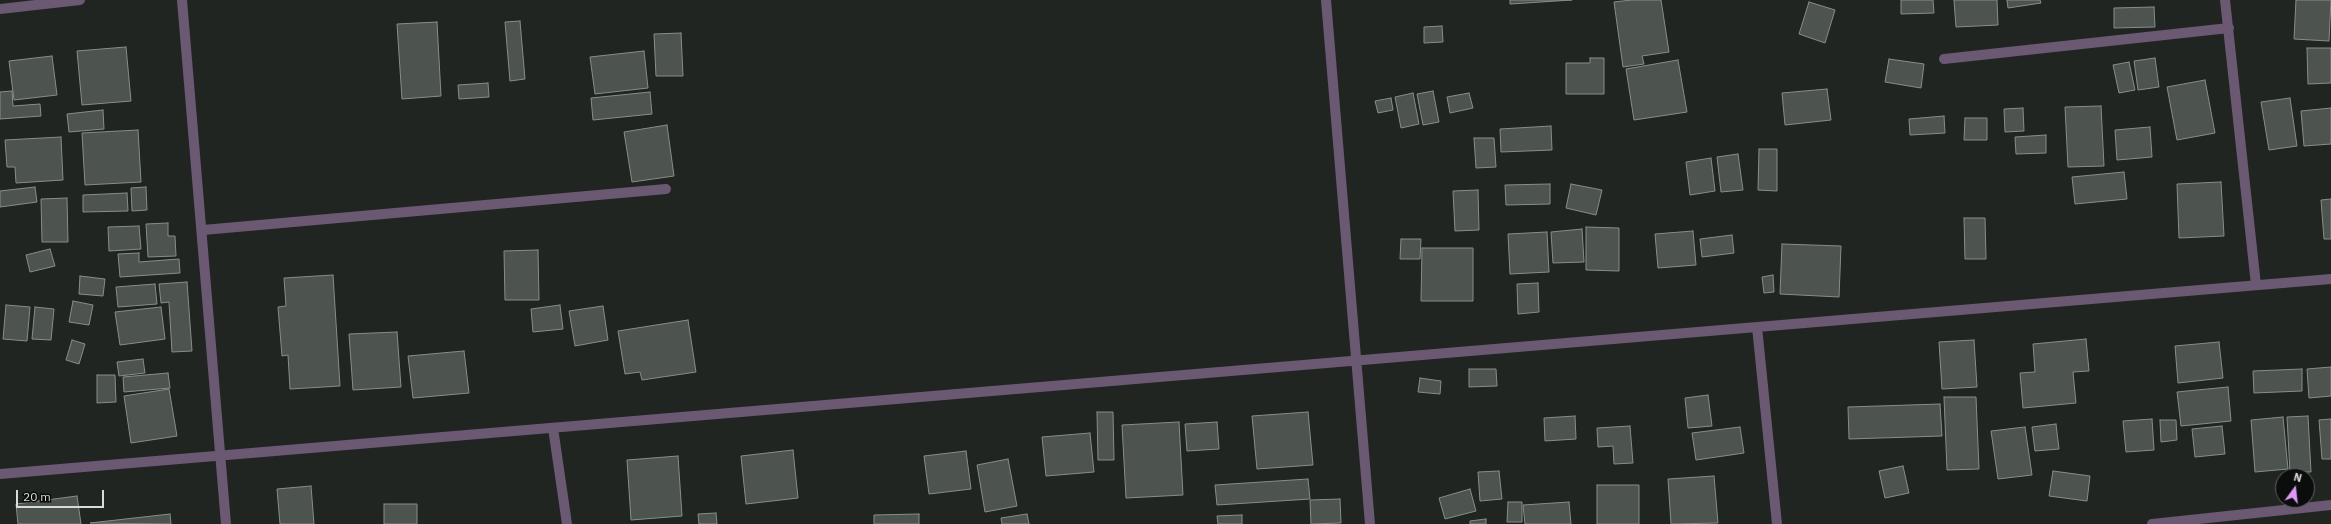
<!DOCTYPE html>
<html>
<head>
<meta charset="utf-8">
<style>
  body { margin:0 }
  #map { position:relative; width:2331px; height:524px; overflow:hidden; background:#202521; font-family:"IBM Plex Sans",sans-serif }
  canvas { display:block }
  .north { position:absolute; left:2275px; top:468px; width:40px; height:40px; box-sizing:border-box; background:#0b0d0c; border:1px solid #5d5f5e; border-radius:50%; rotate:15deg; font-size:11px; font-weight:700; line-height:16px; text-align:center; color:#d8dbd8 }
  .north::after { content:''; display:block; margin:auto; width:14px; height:18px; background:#dd99f3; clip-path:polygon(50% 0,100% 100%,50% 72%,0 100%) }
  .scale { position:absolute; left:16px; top:490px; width:88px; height:18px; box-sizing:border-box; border:2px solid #d8dbd8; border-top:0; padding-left:5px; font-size:12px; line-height:14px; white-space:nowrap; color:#d8dbd8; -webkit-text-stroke:3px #0b0d0c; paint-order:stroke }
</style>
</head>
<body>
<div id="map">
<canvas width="2331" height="524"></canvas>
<div class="north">N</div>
<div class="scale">20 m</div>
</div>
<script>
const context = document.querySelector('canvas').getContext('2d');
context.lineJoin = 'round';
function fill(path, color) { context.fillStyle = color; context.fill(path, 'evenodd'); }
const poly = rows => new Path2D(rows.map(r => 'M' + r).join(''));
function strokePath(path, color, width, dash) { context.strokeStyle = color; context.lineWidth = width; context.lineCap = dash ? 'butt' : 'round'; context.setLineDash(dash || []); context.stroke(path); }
const building = poly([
  [1510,0,1572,0,1510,4,1510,0],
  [1631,0,1661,0,1669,52,1642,56,1644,64,1623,67,1614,2,1631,0],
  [1901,0,1933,0,1934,13,1901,14,1901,0],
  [1954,0,1997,0,1998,25,1956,27,1954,0],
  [2007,0,2040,0,2041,3,2008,8,2007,0],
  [2296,0,2331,0,2329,41,2294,39,2296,0],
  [1809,2,1835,10,1825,43,1799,34,1809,2],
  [2154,7,2155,27,2114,28,2114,8,2154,7],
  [520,21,525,79,510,81,505,22,520,21],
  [437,22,441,96,402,99,397,24,437,22],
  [1442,26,1443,42,1424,43,1424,27,1442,26],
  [681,33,683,76,656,76,654,34,681,33],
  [126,47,131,101,82,105,77,51,126,47],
  [2307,48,2331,48,2331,83,2308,84,2307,48],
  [644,51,648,88,595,94,590,57,644,51],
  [52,56,57,95,14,100,9,61,52,56],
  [1590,58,1604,58,1604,94,1566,94,1566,63,1590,63,1590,58],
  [2155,58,2159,87,2138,90,2134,61,2155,58],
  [1889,59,1924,64,1921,88,1885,82,1889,59],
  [1678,60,1687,112,1634,120,1626,69,1678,60],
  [2129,62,2135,90,2119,93,2113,65,2129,62],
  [2205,80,2215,133,2177,140,2167,87,2205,80],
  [488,83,489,97,459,99,458,85,488,83],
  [1827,89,1831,120,1785,125,1782,93,1827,89],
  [12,91,13,106,40,104,41,116,0,119,0,92,12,91],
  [1433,91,1439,122,1423,125,1417,94,1433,91],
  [650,92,652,114,593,120,591,98,650,92],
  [1413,93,1419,124,1401,128,1395,97,1413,93],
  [1469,93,1473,108,1450,113,1447,97,1469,93],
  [1391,98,1393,110,1378,113,1375,101,1391,98],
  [2290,98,2297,146,2269,150,2261,102,2290,98],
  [2101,106,2104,166,2068,167,2065,107,2101,106],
  [2023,108,2024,131,2005,132,2004,109,2023,108],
  [2331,108,2331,144,2304,146,2301,111,2331,108],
  [103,110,104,129,69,132,67,114,103,110],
  [1944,116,1945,133,1910,135,1909,119,1944,116],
  [1965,118,1987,118,1987,140,1964,140,1965,118],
  [667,125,674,176,632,182,624,132,667,125],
  [1551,126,1552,150,1501,152,1500,129,1551,126],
  [2150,127,2152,157,2117,160,2115,130,2150,127],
  [138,130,141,182,85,185,82,133,138,130],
  [2046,135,2046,153,2016,154,2015,137,2046,135],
  [61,137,63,180,16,183,15,167,7,167,5,140,61,137],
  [1474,138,1494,138,1496,167,1476,168,1474,138],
  [1759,149,1777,149,1777,191,1758,190,1759,149],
  [1738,154,1743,190,1721,192,1717,157,1738,154],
  [1711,158,1715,191,1690,195,1686,162,1711,158],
  [2124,172,2127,199,2075,204,2072,177,2124,172],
  [2221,182,2224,236,2179,238,2177,184,2221,182],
  [1550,184,1550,204,1506,205,1505,185,1550,184],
  [1571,184,1602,190,1596,215,1566,208,1571,184],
  [35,187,37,202,0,207,0,191,35,187],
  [146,187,147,210,132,211,131,188,146,187],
  [1478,190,1479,230,1455,231,1453,191,1478,190],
  [127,193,128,211,83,212,83,195,127,193],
  [67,198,68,242,42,242,41,199,67,198],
  [2331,199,2331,239,2324,239,2321,200,2331,199],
  [1964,218,1985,218,1986,259,1965,259,1964,218],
  [168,223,168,236,175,236,176,256,148,257,146,224,168,223],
  [139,226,141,249,109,251,108,227,139,226],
  [1586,227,1619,228,1619,271,1586,270,1586,227],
  [1582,229,1584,262,1553,263,1551,232,1582,229],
  [1693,231,1696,265,1658,268,1655,234,1693,231],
  [1547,232,1549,272,1510,274,1508,234,1547,232],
  [1732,235,1734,253,1702,257,1700,239,1732,235],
  [1401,239,1421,239,1420,259,1400,259,1401,239],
  [1782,244,1841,246,1839,297,1780,294,1782,244],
  [1422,248,1473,248,1473,301,1421,301,1422,248],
  [50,249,55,266,30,272,26,255,50,249],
  [538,250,539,300,505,300,504,251,538,250],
  [139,253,139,262,179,259,180,273,120,277,118,254,139,253],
  [333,275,340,386,290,389,288,355,282,356,278,307,286,306,284,278,333,275],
  [1773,275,1774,292,1764,293,1762,277,1773,275],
  [80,276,105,279,103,296,79,294,80,276],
  [187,282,192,351,172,352,169,302,161,303,159,284,187,282],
  [1538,283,1539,312,1518,314,1517,284,1538,283],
  [155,284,157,304,118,307,116,287,155,284],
  [73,301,93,305,89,325,69,322,73,301],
  [6,305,30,307,27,341,3,339,6,305],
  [560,305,563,329,533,332,531,309,560,305],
  [603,306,608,340,575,346,569,311,603,306],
  [35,307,54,309,51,340,32,339,35,307],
  [161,307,165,339,120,345,115,312,161,307],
  [688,320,696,372,642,380,640,372,625,374,618,331,688,320],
  [397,332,401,387,353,390,349,334,397,332],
  [2086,339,2089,371,2073,372,2076,403,2023,408,2020,373,2035,372,2033,344,2086,339],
  [72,340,85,344,79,364,66,360,72,340],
  [1974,340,1977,387,1942,389,1939,342,1974,340],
  [2219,342,2223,378,2178,383,2175,346,2219,342],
  [464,351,469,393,413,398,408,356,464,351],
  [143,359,145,373,119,376,117,362,143,359],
  [2331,367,2331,396,2309,398,2307,369,2331,367],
  [1469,369,1496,369,1497,386,1469,387,1469,369],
  [2302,369,2302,391,2254,393,2253,371,2302,369],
  [168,373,170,388,124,392,123,377,168,373],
  [97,375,115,375,116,402,97,403,97,375],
  [1420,378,1441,381,1440,394,1418,392,1420,378],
  [2228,387,2231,421,2181,426,2177,392,2228,387],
  [169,389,177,436,131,443,124,396,169,389],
  [1708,395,1712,426,1688,428,1685,398,1708,395],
  [1944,397,1976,397,1979,469,1947,470,1944,397],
  [1940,404,1942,436,1849,439,1848,407,1940,404],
  [1097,412,1113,412,1114,460,1098,460,1097,412],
  [1308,412,1313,465,1257,469,1252,416,1308,412],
  [1575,416,1576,439,1545,441,1544,418,1575,416],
  [2308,416,2311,472,2290,472,2287,417,2308,416],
  [2283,417,2288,469,2255,472,2251,420,2283,417],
  [2152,419,2154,450,2126,452,2123,421,2152,419],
  [2331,419,2331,459,2322,459,2319,420,2331,419],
  [2160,420,2176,420,2177,440,2161,442,2160,420],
  [1179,422,1183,495,1126,498,1122,425,1179,422],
  [1217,422,1219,449,1187,451,1185,424,1217,422],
  [2056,424,2059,449,2035,451,2032,427,2056,424],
  [1630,426,1633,463,1614,464,1613,446,1598,447,1597,428,1630,426],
  [2222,426,2225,454,2195,457,2192,429,2222,426],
  [1740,427,1744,453,1696,460,1692,433,1740,427],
  [2025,427,2032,475,1998,479,1991,431,2025,427],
  [1090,433,1094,472,1046,476,1042,437,1090,433],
  [793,450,798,498,746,504,741,456,793,450],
  [966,451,971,489,929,494,924,456,966,451],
  [678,456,682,516,631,520,627,460,678,456],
  [1008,459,1017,506,985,512,977,465,1008,459],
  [1903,466,1909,493,1885,498,1879,471,1903,466],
  [1499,471,1502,499,1480,501,1478,472,1499,471],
  [2053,471,2090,476,2087,501,2049,496,2053,471],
  [1714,476,1718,523,1671,524,1668,479,1714,476],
  [1308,479,1310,499,1217,505,1215,485,1308,479],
  [1597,485,1639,485,1639,524,1597,524,1597,485],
  [311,486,314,524,280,524,277,489,311,486],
  [1470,489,1476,511,1445,519,1439,498,1470,489],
  [77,496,81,524,18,524,16,504,77,496],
  [1340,499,1341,523,1311,524,1310,500,1340,499],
  [1508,502,1522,502,1522,522,1507,522,1508,502],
  [1569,502,1571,524,1525,524,1523,505,1569,502],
  [384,504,417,504,417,524,384,524,384,504],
  [716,513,717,524,699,524,698,514,716,513],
  [170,514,171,524,90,523,170,514],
  [919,514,919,524,874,524,874,515,919,514],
  [1027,514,1029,524,1002,524,1001,518,1027,514],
  [1242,515,1242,524,1218,524,1217,516,1242,515],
  [1486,519,1486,524,1470,524,1470,521,1486,519]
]);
const minor = poly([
  [1326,0,1370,524],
  [2225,0,2256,285],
  [0,9,80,0],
  [1944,59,2229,28],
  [203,230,666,189],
  [1757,327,1777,524],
  [553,428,567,524],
  [0,474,2331,279],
  [2152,524,2331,505]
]);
const tertiary = poly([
  [182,0,226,524]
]);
fill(building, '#4d534f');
strokePath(building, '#878e89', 1);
strokePath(minor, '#6b5872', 10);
strokePath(tertiary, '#6b5872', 10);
</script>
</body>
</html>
